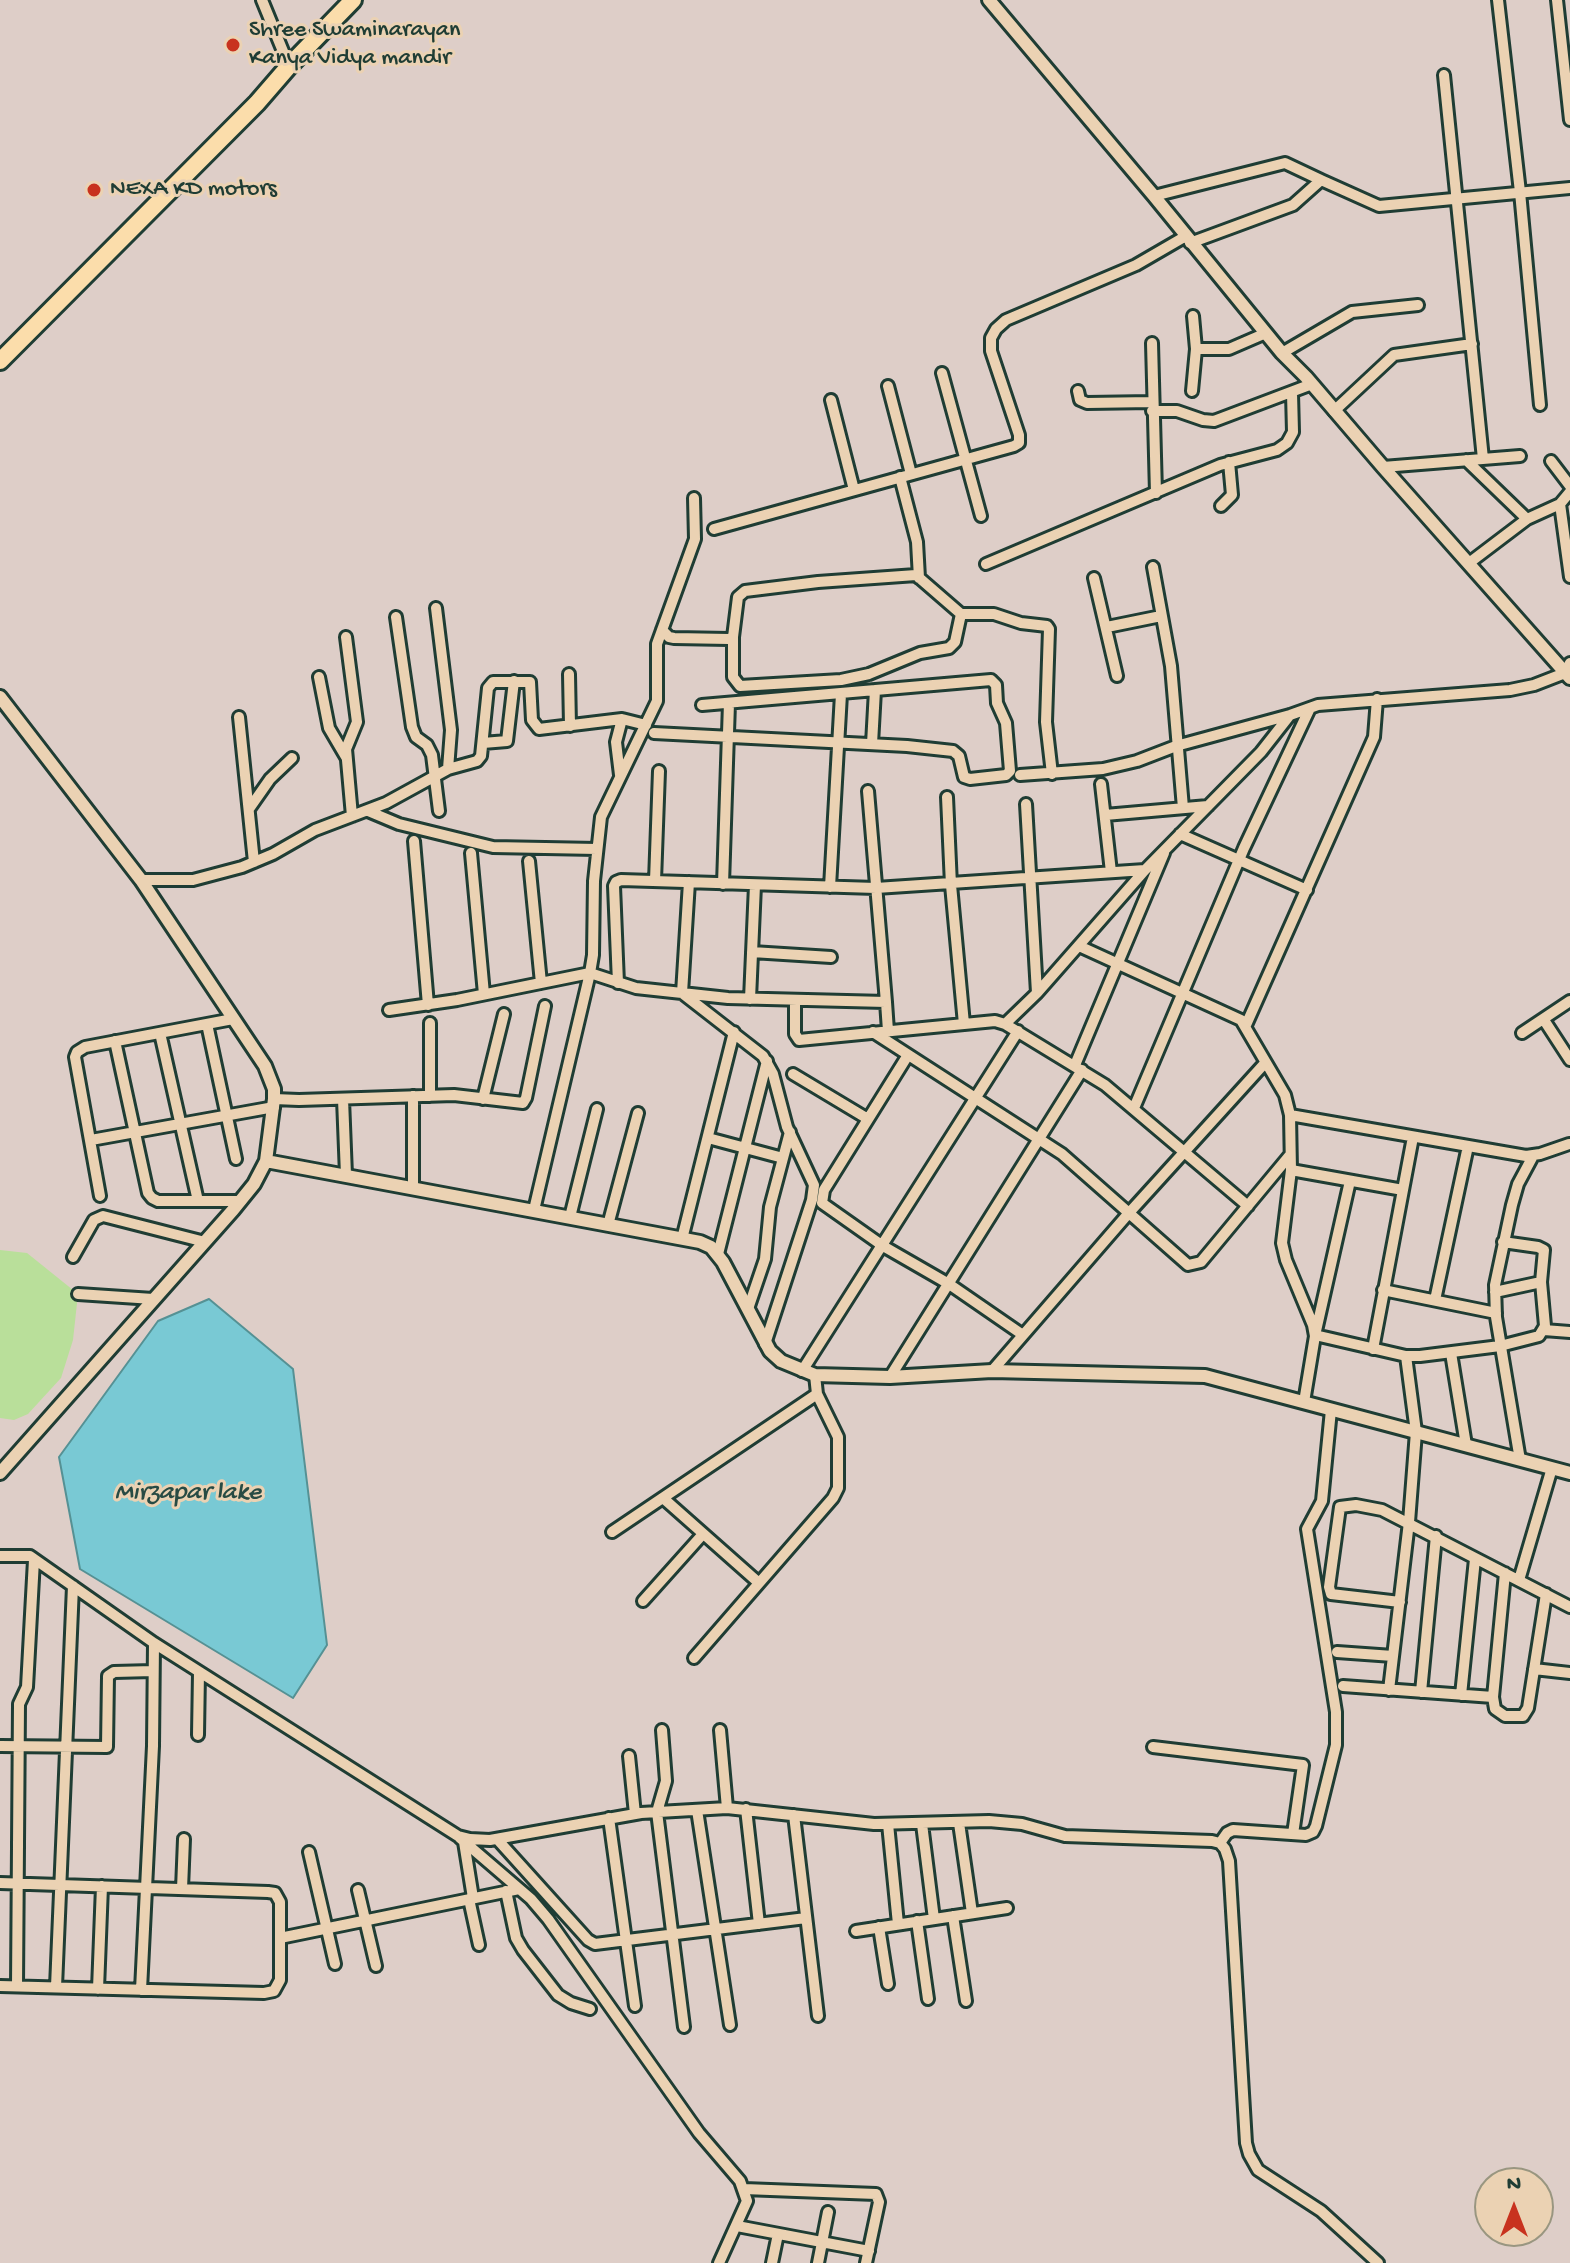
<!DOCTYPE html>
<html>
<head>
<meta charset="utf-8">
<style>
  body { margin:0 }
  #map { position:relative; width:1570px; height:2263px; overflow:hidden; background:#decec8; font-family:"Gochi Hand",sans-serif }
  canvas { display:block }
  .north { position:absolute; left:1474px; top:2167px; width:80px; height:80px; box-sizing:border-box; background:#ebd2b3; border:2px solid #999680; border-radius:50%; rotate:0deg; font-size:22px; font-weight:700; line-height:32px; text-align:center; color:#1f3d34 }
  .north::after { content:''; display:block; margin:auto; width:28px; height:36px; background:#c8321e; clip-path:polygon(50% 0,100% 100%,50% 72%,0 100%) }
</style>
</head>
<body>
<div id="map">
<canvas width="1570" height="2263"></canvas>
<div class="north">N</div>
</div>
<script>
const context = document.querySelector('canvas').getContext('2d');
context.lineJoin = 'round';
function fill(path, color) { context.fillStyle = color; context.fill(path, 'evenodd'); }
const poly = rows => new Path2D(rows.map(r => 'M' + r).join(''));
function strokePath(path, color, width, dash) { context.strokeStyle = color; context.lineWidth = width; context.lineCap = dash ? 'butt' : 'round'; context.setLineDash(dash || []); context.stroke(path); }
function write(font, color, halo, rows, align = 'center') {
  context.font = font + ' "Gochi Hand",sans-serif'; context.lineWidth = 6; context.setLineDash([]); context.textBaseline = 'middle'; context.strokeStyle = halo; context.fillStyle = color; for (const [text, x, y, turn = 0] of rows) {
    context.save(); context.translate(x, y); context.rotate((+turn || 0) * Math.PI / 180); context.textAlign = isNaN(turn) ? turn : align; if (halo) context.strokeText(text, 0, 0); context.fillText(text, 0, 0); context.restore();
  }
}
const green = poly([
  [0,1250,27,1253,78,1294,73,1340,61,1378,28,1414,14,1420,0,1418]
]);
const water = poly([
  [209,1299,293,1369,327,1645,293,1698,80,1569,59,1457,158,1321,209,1299]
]);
const minor = poly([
  [262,0,289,66],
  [1498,0,1520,192,1540,405],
  [1557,0,1570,120],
  [1444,75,1483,459],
  [1154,196,1285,163,1321,180],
  [1190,243,1293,205,1321,180,1379,206,1570,188],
  [1152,343,1156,493],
  [1196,349,1229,349,1266,333],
  [1282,353,1352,312,1418,305],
  [942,373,981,516],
  [888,386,911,474],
  [1078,391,1080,400,1087,403,1152,402],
  [1192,391,1196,349,1193,316],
  [831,400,854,490],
  [1152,411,1177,411,1203,420,1214,421,1312,384],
  [1334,411,1394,355,1472,344],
  [1466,460,1527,519],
  [1551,461,1570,486],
  [1383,467,1520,456],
  [900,477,917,542,919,578],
  [1560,504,1570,577],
  [1221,506,1232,495,1229,462],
  [714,529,1014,446,1019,443,1019,435,991,351,991,338,996,329,1006,320,1136,265,1186,236],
  [1469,563,1527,519,1560,504,1570,492],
  [986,564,1220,465,1277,450,1287,443,1293,432,1292,393],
  [1153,567,1171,666,1183,808],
  [1094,578,1117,676],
  [436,608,451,730,448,769],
  [396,617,412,727,416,737,427,745,432,755,439,811],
  [1107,627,1161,616],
  [662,630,669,637,674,638,729,639,733,637,738,597,745,591,818,582,916,575,961,614,994,614,1021,623,1047,626,1049,629,1046,722,1052,774],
  [346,637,357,722,346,749,352,816],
  [733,637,733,677,740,686,841,680,869,674,920,653,949,648,955,642,961,614],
  [569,674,570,726],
  [319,677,329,728,346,757],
  [239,717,254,862],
  [654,733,907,746,953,751,959,756,964,777,970,779,1006,775,1010,771,1006,723,997,703,996,685,991,680,702,705],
  [483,743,507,741,514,681],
  [872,744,875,690],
  [620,775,616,742,622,719],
  [1020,775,1103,769,1137,761,1176,746,1290,715,1318,705,1510,690,1534,685,1565,673,1570,663],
  [1101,784,1111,872],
  [947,797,951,885,964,1024],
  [1026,804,1037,993],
  [249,809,270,779,292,758],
  [368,811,399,824,493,847,597,849],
  [1105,815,1208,806],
  [1180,834,1307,890],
  [414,841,428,1005],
  [471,853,484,994],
  [529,861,541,983],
  [141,880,193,880,242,867,273,854,315,830,386,803,448,769,477,761,481,756,488,688,493,682,530,682,532,720,539,729,622,719,646,725],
  [655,881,659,771],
  [689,882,682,993,763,1056,773,1074,787,1127,814,1185,812,1200,765,1344],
  [723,884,729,703],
  [830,887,841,694],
  [1079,946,1241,1020,1285,1095,1290,1115,1291,1170,1282,1243,1286,1260,1313,1325,1315,1336,1304,1402],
  [752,952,831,957],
  [618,983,614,886,616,882,621,880,876,888,1145,870],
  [750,999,755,885],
  [795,1000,795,1034,799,1040,995,1021,1005,1024,1105,1085,1248,1206],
  [886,1002,888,1031],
  [389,1010,457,1000,590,973,636,988,728,998,886,1002,868,791],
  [1544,1020,1570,1060],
  [207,1024,236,1159],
  [1005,1024,1037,993,1145,870,1261,752,1290,715],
  [1246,1025,1374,737,1377,699],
  [873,1032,1062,1154,1188,1265,1201,1262,1290,1155],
  [160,1033,198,1201],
  [1522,1033,1570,1001],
  [115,1041,148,1193,152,1198,158,1201,241,1201],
  [908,1055,824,1190,822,1203,883,1246,949,1284,1023,1335],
  [1075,1065,1164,853],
  [793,1074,868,1119],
  [430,1096,430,1023],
  [274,1099,299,1100,454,1095,523,1103,526,1098,545,1006],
  [343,1099,346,1175],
  [483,1099,504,1014],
  [1134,1108,1244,848,1310,708],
  [1290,1115,1526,1156,1540,1154,1569,1144],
  [708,1138,783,1158],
  [91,1140,274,1107],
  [1291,1170,1403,1190],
  [413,1187,413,1096],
  [100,1196,75,1057,77,1052,85,1047,233,1019],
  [534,1210,590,973,593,955,594,881,601,817,657,701,657,644,695,539,694,498],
  [570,1217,597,1109],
  [608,1225,638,1113],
  [682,1239,734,1032],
  [718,1254,767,1061],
  [73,1257,94,1220,103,1216,205,1242],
  [1383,1290,1496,1313],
  [1495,1292,1541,1282],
  [78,1294,153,1299],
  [1435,1300,1468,1146],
  [748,1309,765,1259,770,1207,790,1132],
  [1544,1330,1570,1332],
  [1316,1331,1350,1181],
  [1315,1335,1406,1356,1420,1356,1500,1346,1539,1336,1545,1326,1541,1282,1544,1250,1538,1247,1503,1242],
  [1373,1349,1413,1137],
  [1451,1353,1466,1445],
  [802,1371,1018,1031],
  [992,1371,1128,1214,1265,1063],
  [890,1377,1082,1070],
  [1520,1460,1496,1317,1495,1285,1512,1205,1518,1184,1533,1156],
  [663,1498,759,1583],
  [612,1532,817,1394],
  [0,1556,30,1556,154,1643,458,1836,470,1839,490,1840,641,1813,727,1808,874,1824,989,1821,1022,1824,1065,1836,1212,1841,1220,1843,1225,1849,1229,1861,1246,2143,1249,2154,1258,2170,1321,2211,1378,2263],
  [1505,1573,1493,1697,1495,1709,1505,1716,1523,1716,1528,1708,1546,1594],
  [1519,1580,1552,1468],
  [643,1601,703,1534],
  [1400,1602,1331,1594,1329,1587,1340,1507,1356,1505,1382,1510,1570,1607],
  [1337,1652,1393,1656],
  [694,1658,833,1498,838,1488,838,1437,817,1394,815,1375],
  [1534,1669,1570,1673],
  [1343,1686,1493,1697],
  [1389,1690,1409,1522,1416,1432,1406,1356],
  [1421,1692,1436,1536],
  [1461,1695,1475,1559],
  [662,1730,666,1781,657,1812,684,2027],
  [720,1730,727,1808],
  [198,1735,199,1672],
  [0,1746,107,1747,108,1676,114,1672,153,1671],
  [1153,1747,1303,1765,1293,1834],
  [629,1756,635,1814],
  [746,1809,759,1924],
  [697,1810,730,2025],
  [794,1815,818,2016],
  [609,1818,635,2006],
  [959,1823,972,1913],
  [888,1824,898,1924],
  [922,1824,934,1919],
  [460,1838,531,1899,548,1919,699,2133,740,2181,747,2201,719,2263],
  [497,1839,588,1940,595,1944,806,1918],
  [464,1842,473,1898],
  [1220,1843,1227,1833,1233,1830,1306,1835,1313,1832,1316,1826,1336,1745,1336,1712,1307,1529,1322,1501,1331,1410],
  [309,1852,335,1964],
  [0,1883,268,1892,275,1893,280,1902,280,1980,274,1991,264,1993,0,1986],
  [182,1889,184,1839],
  [358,1890,376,1966],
  [506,1891,516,1938,523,1950,558,1995,571,2003,590,2009],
  [469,1899,479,1945],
  [953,1916,966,2001],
  [917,1921,928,1999],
  [879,1927,888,1984],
  [856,1931,1007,1908],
  [280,1938,519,1889],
  [17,1986,19,1704,27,1687,34,1560],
  [56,1987,73,1586],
  [98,1989,102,1886],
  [141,1990,153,1746,154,1643],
  [744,2189,876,2194,879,2202,866,2263],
  [737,2226,869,2251],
  [772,2263,778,2234],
  [818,2263,828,2212]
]);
const tertiary = poly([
  [989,0,1154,196,1282,353,1306,377,1383,467,1570,678],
  [0,697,141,880,265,1066,274,1089,274,1099,266,1161],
  [0,1473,233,1210,254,1184,266,1161,700,1242,711,1247,723,1262,770,1351,781,1361,815,1375,890,1377,992,1371,1205,1376,1570,1473]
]);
const primary = poly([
  [0,361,257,103,289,66,353,0]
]);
const markers = [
  [233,45,8,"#c8321e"],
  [94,190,8,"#c8321e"]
];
const poiNames = [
  ["Shree Swaminarayan",249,31],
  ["Kanya Vidya mandir",249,59],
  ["NEXA KD motors",110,190]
];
const waterNames = [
  ["Mirzapar lake",188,1494]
];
fill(green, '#b9df9a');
fill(water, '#79c9d4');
strokePath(water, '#559194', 2);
strokePath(minor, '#1f3d34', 16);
strokePath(tertiary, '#1f3d34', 18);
strokePath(primary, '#1f3d34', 22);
strokePath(minor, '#ebd2b3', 10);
strokePath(tertiary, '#ebd2b3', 12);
strokePath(primary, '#fbddab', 16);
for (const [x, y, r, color] of markers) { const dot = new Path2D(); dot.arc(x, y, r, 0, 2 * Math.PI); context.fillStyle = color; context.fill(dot); strokePath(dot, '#ebd2b3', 3); }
write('24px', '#1f3d34', '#ebd2b3', poiNames, 'left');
write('italic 26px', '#284b44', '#ebd2b3', waterNames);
</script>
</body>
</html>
